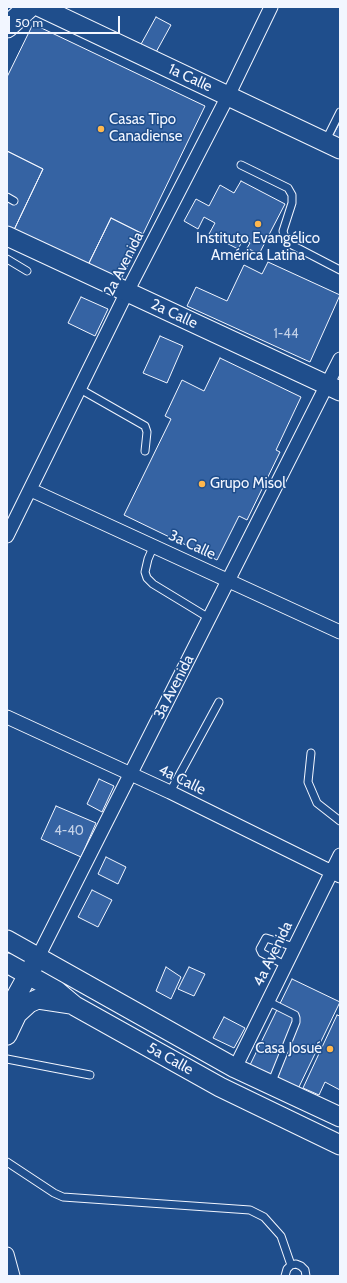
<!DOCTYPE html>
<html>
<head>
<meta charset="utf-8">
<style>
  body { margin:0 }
  #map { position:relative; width:347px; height:1283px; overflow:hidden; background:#1f4e8c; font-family:Cabin,sans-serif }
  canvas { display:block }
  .frame { position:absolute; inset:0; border:8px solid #f2f6ff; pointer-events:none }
  .scale { position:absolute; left:8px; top:16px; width:112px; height:18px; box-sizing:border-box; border:2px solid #f2f6ff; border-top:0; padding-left:5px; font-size:12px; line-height:14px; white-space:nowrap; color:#f2f6ff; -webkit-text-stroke:3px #1f4e8c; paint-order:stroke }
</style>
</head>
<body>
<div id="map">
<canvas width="347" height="1283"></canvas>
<div class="frame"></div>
<div class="scale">50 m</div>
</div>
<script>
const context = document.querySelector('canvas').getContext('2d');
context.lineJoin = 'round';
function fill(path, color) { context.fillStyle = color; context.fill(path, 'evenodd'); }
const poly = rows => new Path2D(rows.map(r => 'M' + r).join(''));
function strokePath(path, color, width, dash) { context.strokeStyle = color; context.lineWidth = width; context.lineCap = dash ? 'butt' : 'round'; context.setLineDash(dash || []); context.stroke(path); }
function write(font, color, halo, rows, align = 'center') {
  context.font = font + ' Cabin,sans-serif'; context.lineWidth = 3; context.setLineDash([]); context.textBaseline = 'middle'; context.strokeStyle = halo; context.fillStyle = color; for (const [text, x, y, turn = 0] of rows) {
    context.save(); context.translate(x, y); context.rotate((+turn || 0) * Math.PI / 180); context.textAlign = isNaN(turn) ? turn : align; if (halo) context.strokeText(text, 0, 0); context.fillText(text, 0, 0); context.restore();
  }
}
const building = poly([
  [156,17,171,25,155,54,140,46,156,17],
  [33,24,205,106,143,234,111,218,87,267,13,232,43,169,7,151,7,77,33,24],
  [340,122,340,144,331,139,340,122],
  [7,151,43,169,13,232,7,229,7,151],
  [241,181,285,204,259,254,247,248,250,243,243,240,238,249,209,234,215,223,204,217,198,229,184,221,196,199,209,206,220,185,234,193,241,181],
  [111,218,143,234,119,283,87,267,111,218],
  [268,262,340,295,310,362,187,306,196,287,227,301,244,265,262,274,268,262],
  [81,297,108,309,95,336,68,323,81,297],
  [160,336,183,346,167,383,143,373,160,336],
  [220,358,301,397,276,450,280,452,247,520,239,516,217,560,124,515,171,419,165,416,182,380,204,391,220,358],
  [99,779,114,786,102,812,87,804,99,779],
  [56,806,96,823,81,857,41,839,56,806],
  [106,857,126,867,118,884,98,874,106,857],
  [92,890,112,900,98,927,78,917,92,890],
  [166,967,181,977,171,999,156,991,166,967],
  [189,967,205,974,194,996,178,989,189,967],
  [292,979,340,1002,297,1091,249,1067,292,979],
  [337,1015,340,1016,340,1090,325,1082,319,1095,303,1088,337,1015],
  [224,1017,245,1028,234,1048,213,1038,224,1017]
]);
const lane = poly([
  [325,142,340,112],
  [241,165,288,188,292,195,292,203,283,231,285,238,290,244,340,270],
  [7,197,14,201],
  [7,259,27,271],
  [80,389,145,426,147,432,145,451],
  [154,545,148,559,145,572,147,578,153,584,209,618],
  [311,753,308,782,317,803,340,821],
  [170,792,219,702],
  [285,965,262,953,260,949,266,938,294,947],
  [267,1001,295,1015,296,1018,296,1022,271,1084],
  [7,1059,90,1075],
  [7,1162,54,1193,63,1197,250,1210,264,1217,281,1236,291,1265],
  [285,1276,287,1269,291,1265,296,1264,301,1266,305,1270,306,1276]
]);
const street = poly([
  [31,490,340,632],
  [7,536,127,292,228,96,271,7],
  [7,717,170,792,340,876],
  [38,965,38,957,340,359],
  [235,1068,340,855],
  [7,1254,13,1276]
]);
const secondary = poly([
  [40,7,340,149],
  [7,236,340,391],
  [7,940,235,1068,340,1117],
  [7,963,57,991,75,1006,220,1087,340,1145],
  [7,1013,34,964],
  [7,1035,17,1014,29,1003,38,999,71,1004]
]);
const primary = poly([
  [7,27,29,7]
]);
const markers = [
  [101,129,4,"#ffb74d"],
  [258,224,4,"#ffb74d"],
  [202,484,4,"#ffb74d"],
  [330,1049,4,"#ffb74d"]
];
const numberNames = [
  ["1-44",286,334],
  ["4-40",69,831]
];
const streetNames = [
  ["1a Calle",190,78,25],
  ["2a Avenida",124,264,-63],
  ["2a Calle",174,314,25],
  ["3a Calle",192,545,25],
  ["3a Avenida",174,687,-63],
  ["4a Calle",182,780,26],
  ["4a Avenida",273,954,-64],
  ["5a Calle",170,1059,29]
];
const poiNames = [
  ["Casas Tipo",109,120],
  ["Canadiense",109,137],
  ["Instituto Evangélico",258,239,"center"],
  ["América Latina",258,256,"center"],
  ["Grupo Misol",210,484],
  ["Casa Josué",322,1049,"right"]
];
fill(building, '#3563a3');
strokePath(building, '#f2f6ff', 1);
strokePath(lane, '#f2f6ff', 9);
strokePath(street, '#f2f6ff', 15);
strokePath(secondary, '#f2f6ff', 21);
strokePath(primary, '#f2f6ff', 23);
strokePath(lane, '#1f4e8c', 7);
strokePath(street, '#1f4e8c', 13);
strokePath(secondary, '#1f4e8c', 19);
strokePath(primary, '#1f4e8c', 21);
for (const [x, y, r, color] of markers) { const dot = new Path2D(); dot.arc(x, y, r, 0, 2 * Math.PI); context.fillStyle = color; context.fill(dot); strokePath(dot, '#1f4e8c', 1.5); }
write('13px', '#c3d1e8', null, numberNames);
write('15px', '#f2f6ff', '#1f4e8c', streetNames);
write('15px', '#f2f6ff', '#1f4e8c', poiNames, 'left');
</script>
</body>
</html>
